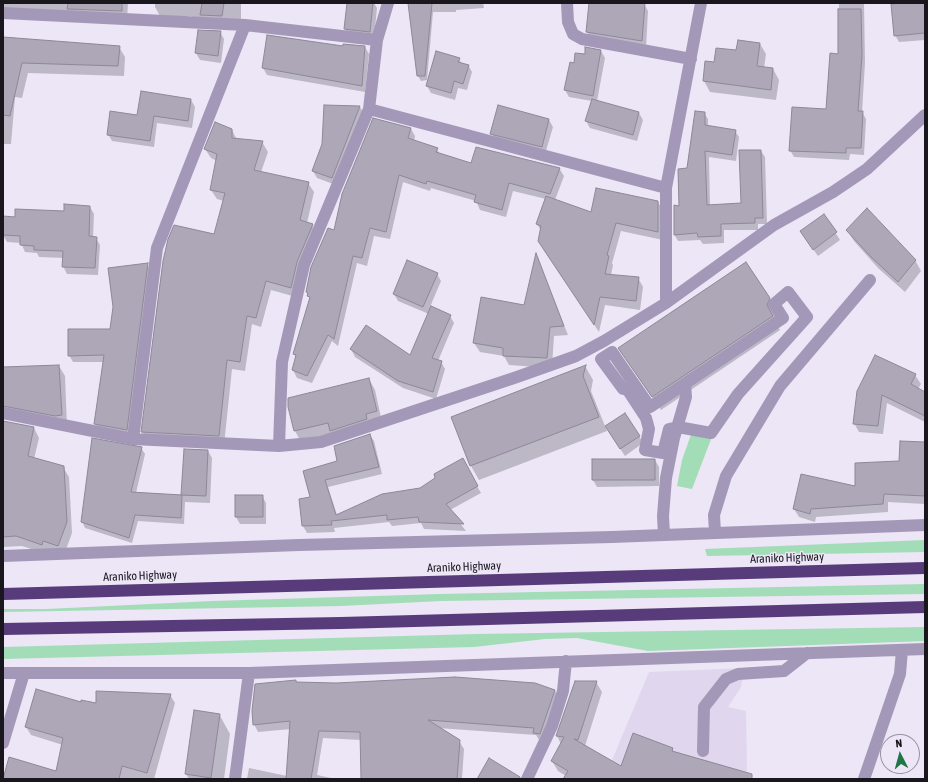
<!DOCTYPE html>
<html>
<head>
<meta charset="utf-8">
<style>
  body { margin:0 }
  #map { position:relative; width:928px; height:782px; overflow:hidden; background:#ece6f7; font-family:"Asap Condensed",sans-serif }
  canvas { display:block }
  .frame { position:absolute; inset:0; border:4px solid #19171d; pointer-events:none }
  .north { position:absolute; left:880px; top:734px; width:40px; height:40px; box-sizing:border-box; background:#ece6f7; border:1px solid #9893a0; border-radius:50%; rotate:354deg; font-size:11px; font-weight:700; line-height:16px; text-align:center; color:#19171d }
  .north::after { content:''; display:block; margin:auto; width:14px; height:18px; background:#207649; clip-path:polygon(50% 0,100% 100%,50% 72%,0 100%) }
</style>
</head>
<body>
<div id="map">
<canvas width="928" height="782"></canvas>
<div class="frame"></div>
<div class="north">N</div>
</div>
<script>
const context = document.querySelector('canvas').getContext('2d');
context.lineJoin = 'round';
function fill(path, color) { context.fillStyle = color; context.fill(path, 'evenodd'); }
const poly = rows => new Path2D(rows.map(r => 'M' + r).join(''));
function strokePath(path, color, width, dash) { context.strokeStyle = color; context.lineWidth = width; context.lineCap = dash ? 'butt' : 'round'; context.setLineDash(dash || []); context.stroke(path); }
function write(font, color, halo, rows, align = 'center') {
  context.font = font + ' "Asap Condensed",sans-serif'; context.lineWidth = 3; context.setLineDash([]); context.textBaseline = 'middle'; context.strokeStyle = halo; context.fillStyle = color; for (const [text, x, y, turn = 0] of rows) {
    context.save(); context.translate(x, y); context.rotate((+turn || 0) * Math.PI / 180); context.textAlign = isNaN(turn) ? turn : align; if (halo) context.strokeText(text, 0, 0); context.fillText(text, 0, 0); context.restore();
  }
}
const built = poly([
  [745,668,741,687,728,707,746,711,747,769,745,779,604,779,649,672]
]);
const green = poly([
  [693,429,713,434,692,489,677,486,682,460],
  [925,540,925,552,707,556,705,549],
  [925,584,925,594,441,601,341,606,3,612,3,609,47,609,212,601,440,594],
  [925,627,925,641,648,651,577,638,545,639,474,647,3,659,3,647,476,634]
]);
const shadow = poly([
  [3,3,128,3,127,20,3,13],
  [155,3,241,3,241,21,194,19,192,16,160,16,155,7],
  [348,3,374,3,377,8,374,38,349,36,345,29],
  [409,3,483,3,484,8,456,10,456,12,433,12,427,80,421,81,418,76],
  [590,3,644,4,648,11,646,48,592,39,587,32],
  [839,3,864,3,865,63,862,112,866,119,864,155,850,154,849,160,794,157,790,150,827,110,839,55],
  [892,3,925,3,925,40,899,42,895,35],
  [220,32,224,39,221,63,200,60,196,53],
  [3,38,119,47,125,57,124,76,28,73,22,98,15,97,11,144,3,144],
  [760,44,766,54,764,68,773,69,779,80,776,100,710,92,704,81,706,62,715,64,737,51],
  [365,47,369,54,365,92,267,75,263,68],
  [601,51,605,58,597,101,639,113,643,120,637,141,590,128,586,121,592,101,569,97,565,90,574,64,586,55],
  [437,52,459,59,462,64,468,65,472,72,467,90,458,88,455,100,431,93,427,86],
  [191,100,195,107,192,128,157,123,154,147,112,141,108,134,138,116],
  [325,106,360,107,364,114,336,185,317,178,313,171,323,144],
  [704,113,708,119,708,127,735,131,739,137,736,161,709,157,710,206,742,204,761,151,765,157,767,224,758,224,758,230,724,230,724,243,703,244,700,240,678,241,674,234,688,169],
  [549,120,553,127,545,154,496,140,491,133],
  [411,129,415,136,414,141,437,149,440,155,471,164,559,168,564,176,555,200,591,213,658,202,663,211,663,240,621,231,612,263,613,265,611,275,638,278,643,287,640,310,605,305,599,332,544,250,541,231,537,224,546,199,513,191,506,217,480,210,476,201,431,188,430,191,403,182,390,239,374,236,367,266,357,263,338,346,332,341,312,383,297,378,293,370,296,357,294,354,310,299,307,292,335,231],
  [232,130,237,140,262,142,268,152,261,172,308,183,314,192,307,223,312,225,318,234,296,297,271,290,261,327,252,324,245,371,232,369,224,445,148,441,142,432,215,235,224,201,217,199,211,190,217,161,211,158,205,149],
  [90,207,94,214,93,238,96,238,100,245,98,275,67,274,63,266,64,258,39,257,37,253,25,252,21,243,7,242,3,235,15,218,65,213],
  [824,215,840,240,818,256,801,232],
  [847,230,915,260,921,271,905,292,878,268,854,241],
  [536,256,568,335,554,336,552,367,550,368,509,365,504,356,480,352,474,343,525,306],
  [147,264,151,271,130,437,99,431,95,423,104,362,73,362,69,355,110,330],
  [437,274,441,281,430,307,450,316,454,323,438,361,441,362,445,369,436,399,403,388,355,357,351,349,410,357,429,314,398,301,394,294],
  [769,298,777,312,774,320,780,330,661,410,619,348],
  [59,366,65,376,67,426,3,412,3,368],
  [585,366,593,380,591,391,607,431,479,480,471,466,452,417],
  [915,375,921,384,918,389,925,393,925,422,887,403,883,434,859,432,854,423,858,391],
  [369,379,375,390,382,422,301,442,295,431,289,407],
  [3,422,34,428,39,438,34,459,63,467,69,477,72,533,64,555,47,554,22,546,3,547],
  [610,433,639,436,643,443,625,456],
  [370,435,374,441,382,474,328,487,337,515,420,489,462,460,481,493,450,510,466,531,424,529,421,523,392,526,389,522,334,528,335,532,307,533,303,526,300,500,312,498,338,461],
  [925,443,925,504,888,502,888,512,816,517,815,522,799,517,794,509,856,487,900,462],
  [141,448,145,454,136,493,183,496,182,495,208,451,212,458,210,503,185,502,184,524,138,521,132,543,85,528,82,521],
  [655,460,659,467,659,486,597,487,593,480],
  [262,496,266,503,266,524,240,524,236,517],
  [296,681,297,683,336,684,535,684,555,691,559,699,539,740,536,735,438,728,459,741,464,749,462,779,362,779,361,740,323,738,317,775,336,779,247,779,249,768,287,776,291,729,258,732,254,724],
  [596,682,602,692,585,746,622,767,672,749,675,754,749,779,564,779,566,776,558,771,552,761,561,744,557,736],
  [170,695,175,703,154,779,3,779,56,772,63,745,31,735,26,727,81,703,97,704],
  [219,714,230,734,224,779,189,779,186,774]
]);
const building = poly([
  [68,3,122,3,122,11,67,9,68,3],
  [202,3,224,3,222,16,200,15,202,3],
  [347,3,373,3,370,32,344,29,347,3],
  [408,3,432,3,425,76,417,76,408,3],
  [589,3,645,3,642,41,586,32,589,3],
  [903,3,925,3,925,33,894,36,891,4,903,3],
  [838,9,861,9,862,55,858,111,863,111,861,148,846,148,846,153,789,151,792,107,826,109,830,53,838,54,838,9],
  [198,30,221,31,218,56,195,53,198,30],
  [267,35,343,46,343,44,365,46,362,86,262,68,267,35],
  [3,37,120,46,118,66,22,63,10,116,3,115,3,37],
  [738,40,760,43,757,66,773,68,771,90,703,81,705,61,714,62,716,48,736,50,738,40],
  [585,47,601,50,593,96,564,90,570,62,574,63,575,53,585,54,585,47],
  [436,51,460,58,458,62,469,65,463,84,454,81,451,93,426,86,436,51],
  [141,91,191,99,188,121,154,116,150,141,107,135,110,111,137,115,141,91],
  [592,99,639,112,633,135,585,121,592,99],
  [324,105,360,106,332,178,312,171,322,144,324,105],
  [498,105,549,119,542,147,490,134,498,105],
  [695,111,705,112,705,125,736,130,732,155,705,151,707,205,741,203,739,150,761,150,763,218,755,218,755,223,721,224,721,236,698,237,697,233,674,235,674,205,679,206,678,169,687,168,695,111],
  [373,118,411,128,408,138,438,148,436,152,471,163,476,147,560,168,550,194,509,183,502,210,474,202,476,195,427,181,426,184,399,175,386,232,370,228,362,258,353,256,334,339,328,335,307,376,292,370,296,355,293,354,310,297,307,296,308,293,306,292,311,267,328,228,334,230,342,194,373,118],
  [215,122,232,129,232,138,263,141,254,170,309,182,300,220,313,224,297,262,291,288,266,281,256,318,247,316,240,362,227,360,219,436,141,432,163,261,168,239,174,225,214,234,225,193,210,190,217,154,204,149,215,122],
  [596,188,658,201,658,232,616,223,607,255,609,256,605,274,639,277,636,301,600,297,594,325,538,241,541,226,536,224,546,196,591,212,596,188],
  [64,204,90,206,89,236,97,237,95,268,62,267,63,251,34,250,34,246,20,245,20,236,3,235,3,216,15,217,15,209,64,211,64,204],
  [867,208,916,260,898,282,871,257,846,230,867,208],
  [824,214,837,232,813,250,800,231,824,214],
  [536,253,564,326,550,327,547,358,503,356,503,348,473,343,481,297,524,305,536,253],
  [407,260,438,273,423,307,393,294,407,260],
  [746,262,770,298,767,305,773,316,652,397,618,348,746,262],
  [148,263,127,430,94,424,104,355,68,356,68,329,110,329,113,307,108,268,148,263],
  [431,306,451,315,432,358,442,361,433,392,398,381,350,349,366,325,410,355,431,306],
  [875,355,916,374,911,384,925,392,925,416,882,395,878,426,853,424,857,391,875,355],
  [59,365,62,415,55,416,3,406,3,367,59,365],
  [586,365,583,376,599,417,470,466,451,417,586,365],
  [369,378,377,411,366,414,367,419,330,431,328,423,294,431,288,407,288,398,369,378],
  [625,413,640,436,620,449,605,426,625,413],
  [3,421,34,427,28,456,64,466,67,522,58,546,43,541,42,545,16,536,3,537,3,421],
  [370,434,379,467,325,480,336,515,382,494,420,488,435,478,434,474,463,458,478,486,446,504,464,524,419,522,418,517,387,520,387,515,331,521,332,525,302,526,299,499,310,497,303,471,337,461,334,446,370,434],
  [92,438,142,447,131,492,182,495,181,518,135,515,129,538,81,522,92,438],
  [900,441,925,442,925,496,884,494,883,504,811,509,810,514,793,509,801,474,855,486,855,463,899,461,900,441],
  [184,449,208,450,206,496,181,495,184,449],
  [592,459,655,459,655,480,592,480,592,459],
  [235,495,263,495,263,517,235,517,235,495],
  [455,677,535,683,555,690,540,734,533,733,534,728,428,720,460,740,457,779,361,779,360,732,319,731,311,779,286,779,290,721,253,725,252,711,255,684,296,680,296,682,336,683,455,677],
  [575,681,597,681,578,740,574,739,621,766,633,733,673,748,672,751,752,774,752,779,563,779,568,771,551,761,564,737,556,736,575,681],
  [36,689,81,702,81,700,96,703,96,691,171,694,147,773,122,766,119,779,3,779,9,757,56,771,63,738,25,727,36,689],
  [194,710,220,714,211,778,185,774,194,710],
  [489,758,520,777,520,779,477,779,489,758]
]);
const minor = poly([
  [567,3,568,22,573,34,582,39,691,59],
  [3,13,245,25,377,40],
  [369,109,666,188],
  [788,292,807,317,738,394,711,433,678,427,669,429,663,453,645,450,649,429,646,418,627,389,623,389,601,359,612,352,650,407,783,318,774,304,788,292],
  [666,303,666,188,701,3],
  [3,413,133,439,279,446,321,442,517,377,576,356,604,341,666,303,774,225,833,192,867,169,925,115],
  [133,439,157,248,245,25],
  [279,446,282,362,304,265,369,109,377,40,388,3],
  [715,533,714,515,726,476,780,386,870,280],
  [664,535,663,516,666,478,674,438,686,397,685,384],
  [3,556,299,545,612,537,925,525],
  [3,673,249,673,925,649],
  [3,743,24,673],
  [703,751,704,707,726,679,738,674,784,671,807,653],
  [235,779,249,673],
  [527,779,552,726,563,691,566,661],
  [864,779,900,674,902,650]
]);
const highway = poly([
  [3,594,925,568],
  [3,629,341,623,925,607]
]);
const streetNames = [
  ["Araniko Highway",787,558,-2],
  ["Araniko Highway",464,567,-2],
  ["Araniko Highway",140,576,-2]
];
fill(built, '#e0d7ee');
fill(green, '#a2ddb7');
fill(shadow, '#0003');
fill(building, '#ada7b7');
strokePath(building, '#8d8797', 1);
strokePath(minor, '#a498b8', 12);
strokePath(highway, '#583b7b', 12);
write('12px', '#19171d', '#ece6f7', streetNames);
</script>
</body>
</html>
